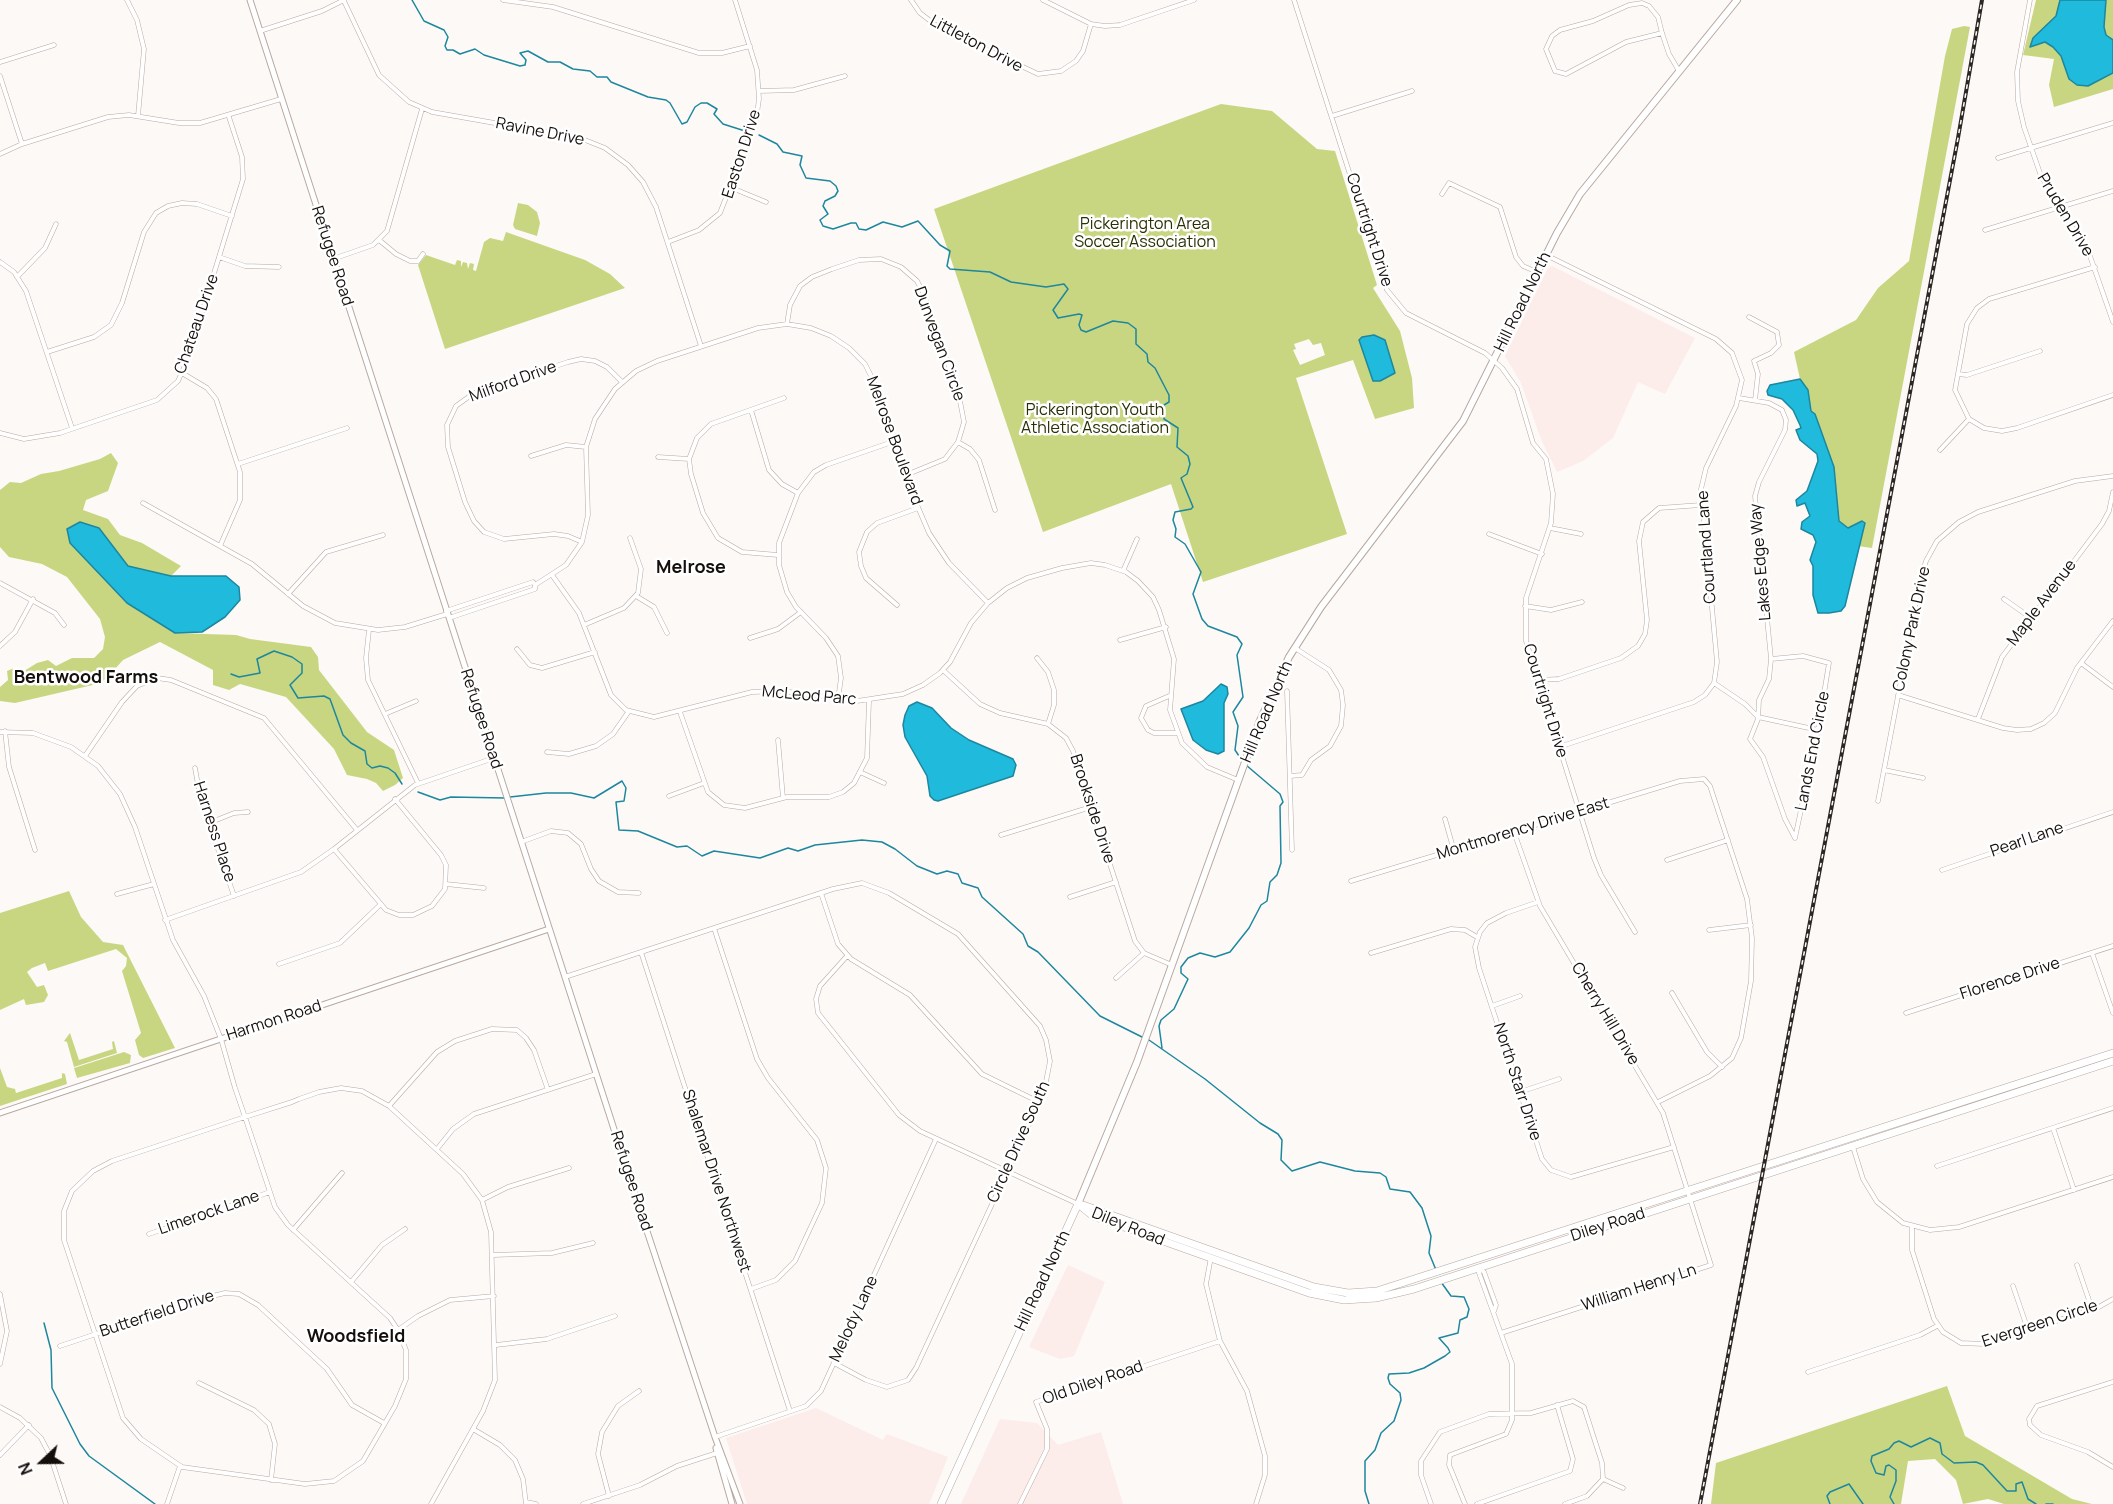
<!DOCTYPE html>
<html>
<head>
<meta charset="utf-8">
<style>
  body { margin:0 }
  #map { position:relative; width:2113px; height:1504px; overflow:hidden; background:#fdf9f7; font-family:Manrope,sans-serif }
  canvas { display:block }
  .north { position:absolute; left:12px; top:1432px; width:60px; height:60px; -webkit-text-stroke:4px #fff; paint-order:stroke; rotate:248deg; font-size:16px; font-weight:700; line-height:24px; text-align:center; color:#150f0c }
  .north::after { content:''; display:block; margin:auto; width:21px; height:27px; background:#150f0c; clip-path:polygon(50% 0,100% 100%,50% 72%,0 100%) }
</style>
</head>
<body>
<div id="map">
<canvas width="2113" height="1504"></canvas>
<div class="north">N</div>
</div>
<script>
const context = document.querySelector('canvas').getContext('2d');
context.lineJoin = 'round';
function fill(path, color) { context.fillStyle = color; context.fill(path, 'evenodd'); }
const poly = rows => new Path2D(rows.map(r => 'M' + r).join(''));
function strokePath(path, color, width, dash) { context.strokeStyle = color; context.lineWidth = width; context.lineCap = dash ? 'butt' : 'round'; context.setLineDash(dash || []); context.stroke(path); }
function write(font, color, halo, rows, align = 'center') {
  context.font = font + ' Manrope,sans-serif'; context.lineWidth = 5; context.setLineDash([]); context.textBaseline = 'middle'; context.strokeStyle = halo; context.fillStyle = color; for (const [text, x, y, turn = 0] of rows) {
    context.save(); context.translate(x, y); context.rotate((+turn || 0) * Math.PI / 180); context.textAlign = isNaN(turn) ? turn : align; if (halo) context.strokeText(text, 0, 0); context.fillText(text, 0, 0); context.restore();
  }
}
const commercial = poly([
  [1552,266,1695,338,1665,394,1638,382,1613,438,1583,461,1557,472,1541,439,1521,383,1505,356,1548,268],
  [1068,1265,1105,1282,1074,1356,1060,1359,1029,1347],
  [816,1408,883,1440,887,1434,948,1457,929,1504,747,1504,726,1438],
  [1000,1419,1037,1423,1058,1445,1101,1432,1123,1504,961,1504]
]);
const green = poly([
  [2036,0,2113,0,2113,89,2054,107,2049,85,2054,59,2023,55],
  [1964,26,1970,27,1872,548,1858,546,1865,523,1862,522,1848,528,1839,521,1834,467,1815,414,1811,411,1808,390,1800,379,1794,352,1856,320,1878,288,1909,261,1945,56,1952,29],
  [1221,104,1272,111,1317,149,1335,151,1377,285,1373,288,1400,331,1412,378,1414,408,1375,419,1353,360,1296,378,1347,534,1203,582,1171,484,1043,532,934,209],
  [1309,339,1313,345,1321,343,1325,355,1300,365,1293,350,1296,349,1294,344],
  [518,203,528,205,537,212,540,223,537,236,515,229,513,225],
  [506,232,585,260,610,274,625,288,445,349,418,265,426,255,455,265,457,260,461,261,461,267,463,262,467,263,468,269,470,263,474,264,473,270,476,271,484,242,490,238,503,241],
  [111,453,118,463,108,491,86,500,83,510,108,519,120,535,142,543,181,566,171,576,128,566,99,529,175,633,236,635,250,639,311,647,318,657,319,670,367,732,394,750,403,778,395,785,383,791,376,783,367,779,347,775,334,749,286,697,240,684,229,690,213,685,213,670,160,642,123,660,106,679,97,684,15,703,0,701,0,687,8,680,7,671,14,668,21,673,37,663,48,660,56,666,72,658,94,658,103,649,105,637,100,619,67,577,42,564,9,557,0,547,0,490,10,482,21,483,41,474,59,471,100,459],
  [69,891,81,917,103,942,123,945,175,1048,143,1058,139,1055,135,1040,141,1033,122,971,126,966,127,958,116,949,48,971,45,963,32,968,27,972,37,987,44,985,48,995,44,1002,26,1005,24,999,0,1010,0,913],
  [70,1033,79,1060,113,1049,112,1042,114,1041,117,1053,74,1067,67,1042,64,1041],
  [124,1052,131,1055,130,1063,77,1078,74,1068],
  [0,1068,7,1087,15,1089,16,1093,62,1078,62,1073,65,1074,67,1084,0,1106],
  [1947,1386,1965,1436,2072,1499,2092,1504,2004,1504,1988,1499,1963,1504,1956,1480,1935,1459,1908,1461,1901,1504,1711,1504,1716,1463]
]);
const water = poly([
  [2060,0,2106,0,2104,27,2106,35,2113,40,2113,73,2088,86,2077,85,2069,79,2061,56,2053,47,2045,42,2030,47,2033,38,2056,16,2060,0],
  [1374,335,1385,340,1395,373,1380,381,1373,381,1359,340,1362,337,1374,335],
  [1800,379,1808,390,1811,411,1815,414,1834,467,1839,521,1848,528,1862,521,1865,523,1845,606,1841,611,1829,613,1818,613,1813,595,1813,566,1810,560,1816,542,1813,535,1801,529,1802,522,1810,516,1805,503,1797,506,1796,500,1807,491,1818,461,1817,454,1800,440,1796,430,1801,428,1800,425,1793,410,1782,399,1768,395,1767,391,1770,385,1800,379],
  [80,522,99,528,128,566,171,576,226,576,239,587,240,600,225,617,202,632,175,633,127,603,70,543,67,529,80,522],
  [1221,684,1227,687,1228,694,1224,703,1224,751,1218,754,1206,750,1193,740,1181,709,1203,701,1221,684],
  [917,702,932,708,951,728,969,740,1013,759,1016,765,1013,776,938,801,934,800,930,796,927,776,905,737,903,725,905,715,909,706,917,702]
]);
const stream = poly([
  [412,0,424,21,444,30,448,37,445,46,447,50,453,50,460,54,475,49,484,55,520,66,525,65,526,60,520,53,528,51,548,62,560,62,573,69,590,71,597,77,607,77,611,82,648,97,666,100,670,103,682,124,687,122,695,107,701,103,707,103,717,109,714,114,723,124,745,131],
  [759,135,777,144,783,152,802,156,800,165,806,178,830,181,836,186,838,191,835,196,825,201,823,206,828,214,820,220,823,226,833,229,851,223,856,223,859,229,866,230,883,222,902,227,918,221,940,245,950,251,947,266,950,269,990,272,1011,282,1046,287,1064,284,1068,289,1053,310,1058,318,1079,314,1082,315,1079,325,1081,330,1086,332,1113,321,1128,323,1136,329,1136,344,1147,354,1148,362,1155,368,1169,395,1169,402,1164,405,1164,419,1178,428,1177,447,1188,456,1190,464,1187,474,1181,478,1193,507,1191,509,1175,512,1173,520,1176,529,1175,537,1185,544,1201,572,1193,594,1202,619,1208,626,1237,637,1242,644,1237,655,1243,697,1233,712,1238,726,1235,750,1243,762],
  [231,674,239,677,260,673,257,659,274,651,292,657,302,664,302,673,290,685,298,698,324,696,330,699,343,735,351,743,365,751,367,764,372,768,380,766,388,768,395,773,402,784],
  [418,792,440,800,451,797,505,798],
  [510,797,546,793,571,793,594,798,622,781,626,788,624,801,616,802,619,830,638,831,677,847,687,846,702,856,714,851,760,858,788,848,798,851,815,845,862,840,882,842,895,849,917,866,937,874,947,871,958,874,962,883,978,888,982,897,1023,934,1028,946,1038,952,1100,1016,1144,1038],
  [1149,1040,1205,1079,1260,1123,1278,1134,1282,1140,1281,1160,1292,1171,1320,1162,1355,1171,1380,1173,1386,1177,1390,1189,1410,1192,1422,1208,1431,1236,1429,1253,1436,1270],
  [1162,1048,1159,1026,1161,1020,1174,1009,1188,979,1181,973,1181,967,1188,958,1200,953,1215,957,1230,952,1249,928,1261,905,1267,901,1270,882,1277,875,1281,863,1280,806,1283,802,1280,794,1246,765],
  [44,1323,51,1350,52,1388,80,1444,89,1456,155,1504],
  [1369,1504,1365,1491,1365,1461,1375,1450,1381,1433,1394,1421,1401,1400,1400,1393,1390,1384,1388,1378,1389,1374,1409,1373,1424,1368,1445,1356,1450,1352,1448,1348,1439,1338,1458,1333,1460,1320,1467,1317,1469,1309,1464,1297,1451,1296,1441,1282],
  [1830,1504,1827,1496,1830,1492,1849,1484,1863,1504],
  [1894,1504,1890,1497,1896,1481,1896,1470,1889,1465,1886,1466,1884,1475,1876,1473,1871,1461,1872,1456,1889,1449,1894,1443,1899,1441,1911,1447,1930,1438,1940,1443,1942,1454,1954,1463,1976,1462,1983,1465,2007,1491,2016,1491,2016,1484,2022,1482,2028,1499,2036,1504],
  [2046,1504,2053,1504]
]);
const minor = poly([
  [127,0,137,20,144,49,138,116],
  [503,0,553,7,699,53,722,53,750,46],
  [911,0,920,13,937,26,1038,74,1061,71,1076,61,1083,51,1091,24],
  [1043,0,1091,24,1105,26,1120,25,1194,0],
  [1294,0,1387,290,1406,313,1485,353,1502,368,1517,389,1533,443,1546,459,1553,494,1551,523,1526,598,1526,641,1594,858,1601,875,1635,932],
  [2030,0,2017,72,2018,101,2024,127,2041,176,2090,256,2113,322],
  [344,1,379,75,409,102,432,112,580,138,605,148,628,165,643,182,656,207,701,346],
  [260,31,322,11,344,0],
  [1662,33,1626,42,1566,74,1555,71,1546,49,1552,36,1560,30,1593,21,1629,5,1642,3,1649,6,1658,17,1662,33,1669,54,1679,71],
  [0,62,54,45],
  [0,76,22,144],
  [759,91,794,90,845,76],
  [1332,116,1412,91],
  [0,154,22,144,108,117,129,115,179,123,200,123,281,99],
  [1998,158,2113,123],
  [732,188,766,202],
  [1442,194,1449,183,1500,207,1516,257,1523,266,1537,272],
  [1985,230,2113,191],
  [379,240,396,254,410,261,418,261,423,254],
  [668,242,699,230,720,213,756,120,759,99,757,70,735,0],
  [1546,255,1716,339,1732,353,1742,380,1736,406,1706,468,1701,489,1717,662,1714,683,1705,695,1694,702,1559,747],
  [219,257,245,266,279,267],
  [333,259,373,245,387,231,422,109],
  [0,262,14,272,26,291,72,428],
  [2095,267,1989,299,1977,308,1967,324,1955,390,1969,419,1984,428,2002,431,2017,428,2113,395],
  [17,277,45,248,56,224],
  [1749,317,1777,332,1779,345,1771,353,1754,361,1758,374,1755,400],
  [787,324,790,305,800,286,812,277,832,269,859,260,881,259,901,267,917,281,924,294,959,396,964,422,958,442,945,459,906,475],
  [47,352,94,337,111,325,122,303,144,232,156,213,168,206,182,203,197,204,232,216],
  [182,373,207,388,216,399,240,472,240,500,220,546],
  [1958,374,1967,375,2040,351],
  [1739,398,1769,403,1782,410,1786,420,1785,430,1759,482,1755,496,1771,659,1769,679,1759,700,1758,719,1750,739,1763,757,1785,819,1795,838],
  [751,410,769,470,782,484,798,493],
  [0,433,24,439,60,433,157,400,178,381,187,361,243,179,242,157,229,117],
  [958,442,970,449,979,460,995,510],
  [1940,450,1969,419],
  [531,456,566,445,586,447],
  [658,457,689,459],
  [238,464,347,428],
  [143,503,252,564,303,606,335,623,378,630,405,627,447,614],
  [1550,528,1581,534],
  [1489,534,1542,554],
  [582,542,568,536,554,534,504,539,484,532,474,521,465,502,448,447,447,425,456,406,474,393,568,362,581,359,595,361,607,367,622,382],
  [778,555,742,552,718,538,703,513,691,474,689,459,697,438,711,424,784,398],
  [1123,571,1137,539],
  [552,575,579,613,611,695,626,710,654,717,752,692,782,691,857,701,903,694,923,685,940,673,950,662,971,623,988,603,1007,588,1027,578,1062,568,1091,563,1105,565,1126,572,1138,581,1153,597,1159,610,1174,659,1170,710,1182,743,1207,767,1238,780],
  [0,583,55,613,64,625],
  [535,585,566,565,582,542,588,515,586,447,595,419,615,389,636,371,657,361,758,328,787,324,811,328,831,336,849,348,865,364,880,394,912,493,929,533,949,563,988,603],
  [288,594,326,552,383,535],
  [636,596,654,607,667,633],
  [2004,599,2031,618],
  [897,605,866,578,861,566,859,552,867,532,877,523,918,508],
  [1525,606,1551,610,1582,602],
  [446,611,533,582,535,585,535,589,449,618],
  [584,625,624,608,638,593,641,569,630,538],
  [369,630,366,658,368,680,418,783],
  [750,638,778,629,801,612],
  [1120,640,1166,627],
  [0,646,15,632,33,599],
  [517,649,530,665,542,668,595,652],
  [1037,658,1048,672,1054,690,1054,705,1048,724],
  [1771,659,1803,656,1829,663,1818,730,1795,838],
  [2081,663,2113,687],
  [943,670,980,704,1000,713,1048,724,1066,738,1073,751,1135,941,1144,953,1172,965],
  [1538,680,1559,679,1621,658,1638,646,1645,634,1647,620,1639,541,1643,522,1659,508,1701,505],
  [1714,683,1745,704,1758,717,1818,730],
  [1287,691,1292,850],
  [1898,695,2003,728,2017,730,2031,729,2044,723,2055,713,2077,668,2113,621],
  [1169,696,1146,706,1141,718,1148,730,1154,733,1177,733],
  [838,699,841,678,838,656,826,638,796,607,787,592,779,565,779,543,798,493,814,472,826,465,895,441],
  [680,712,708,792,724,805,745,808,787,797,829,797,843,792,854,783,867,758,869,701],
  [385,714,416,701],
  [1978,719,2002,657,2102,524,2109,511,2113,492],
  [5,731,9,767,35,850],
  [0,732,33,733,71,747,98,766,120,794,135,827,173,940,204,996,221,1039,235,1088,245,1117,275,1207,288,1225,390,1318,398,1330,406,1350,406,1379,395,1406,363,1461,334,1481,305,1484,182,1467,141,1439,123,1418,64,1240,64,1211,72,1191,93,1171,112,1161,245,1117,292,1102,299,1099,319,1092,341,1088,362,1091,389,1106,463,1174,482,1200,491,1232,495,1380,483,1411,431,1504],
  [778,740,783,798],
  [547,752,569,754,596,746,613,734,629,711],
  [85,756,122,702,137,686,157,678,171,680,264,718,357,830],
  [195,768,200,796,234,896],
  [1884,770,1923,778],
  [862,773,884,783],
  [1290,776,1302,775,1311,760,1330,746,1341,726,1343,705,1341,690,1329,670,1295,648],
  [669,796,704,783],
  [1878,801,1920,581,1926,561,1937,541,1959,522,1978,512,2075,481,2113,476],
  [1445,819,1454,851],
  [209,823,234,813,248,812],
  [1001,835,1091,807],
  [521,842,551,831,568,833,581,844,591,869,599,881,618,892,639,893],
  [334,849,386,910,399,915,413,915,432,906,445,889,446,865,441,855,395,799],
  [1667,860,1728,840],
  [1942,870,2113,812],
  [1351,881,1680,781,1704,779,1710,786,1747,899,1752,938,1751,981,1741,1038,1732,1058,1710,1076,1658,1102],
  [446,884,484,888],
  [821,893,838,944,851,959,910,995,982,1074,1039,1102],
  [117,894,154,884],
  [1070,897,1116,882],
  [1538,902,1506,913,1487,923,1480,932,1475,947,1479,968,1542,1159,1551,1170,1571,1177,1674,1147],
  [165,920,301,872,334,849,415,785,494,758],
  [714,928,757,1059,768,1078,817,1140,826,1168,822,1203,795,1261,776,1280,751,1289],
  [1709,930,1751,925],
  [641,952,790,1411],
  [1371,953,1451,929,1465,930,1477,937],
  [2092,953,2113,1013],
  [847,956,820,986,816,999,818,1013,899,1115,920,1131,1078,1204],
  [279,964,340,943,381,904],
  [565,977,833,889,862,883,889,893,958,934,1040,1026,1046,1040,1050,1061,1044,1092,916,1368,908,1380,887,1387,866,1380,834,1363],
  [1116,978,1144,953],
  [1672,993,1707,1052,1722,1067],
  [1492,1006,1520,996],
  [1906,1013,2113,946],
  [1520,1092,1559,1079],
  [389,1106,437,1052,455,1041,492,1029,517,1030,526,1038,534,1050,548,1090],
  [2053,1128,2074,1190],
  [1853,1147,1863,1179,1877,1202,1903,1223,1930,1230,1959,1227,2113,1177],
  [437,1149,453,1129,474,1114,596,1074],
  [1937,1166,2113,1108],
  [482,1200,508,1187,569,1168],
  [1912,1226,1912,1250,1934,1319,1943,1332,1961,1343,1984,1344,2097,1308,2113,1299],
  [293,1230,342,1173],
  [149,1234,270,1192],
  [493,1255,552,1253,593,1243],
  [1211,1257,1206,1284,1220,1341,1247,1391,1265,1456,1265,1475,1256,1504],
  [2077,1265,2092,1309],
  [351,1282,382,1245,405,1229],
  [2013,1286,2028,1330],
  [0,1294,7,1331,0,1364],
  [398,1330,418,1316,450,1300,494,1296],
  [1501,1333,1711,1265,1663,1113,1540,906,1514,832],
  [496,1345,547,1339,615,1316],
  [60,1346,204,1298,225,1293,239,1294,258,1305,327,1369,352,1405,384,1423],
  [1808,1372,1920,1335,1937,1326],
  [2113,1382,2037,1406,2029,1419,2030,1425,2041,1435,2088,1452,2113,1467],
  [199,1383,254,1410,269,1424,275,1444,271,1480],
  [0,1407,20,1418,41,1438,50,1455,66,1504],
  [473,1429,500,1445,515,1460,523,1479,526,1504],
  [715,1437,806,1406,821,1391,936,1139],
  [0,1455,29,1425],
  [1603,1479,1623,1488],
  [609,1496,598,1454,602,1432,618,1406,639,1391],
  [526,1502,536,1504],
  [167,1504,180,1466],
  [583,1504,640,1485,677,1466,720,1452],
  [1020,1504,1047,1449,1047,1429,1036,1402,1220,1341],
  [1431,1504,1421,1475,1421,1461,1440,1432,1489,1414,1531,1413,1573,1401,1584,1407,1602,1463,1603,1479,1587,1496,1565,1504],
  [1465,1504,1449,1465,1450,1455,1506,1434,1512,1420,1512,1364,1479,1273,1480,1269,1484,1272,1496,1305,1494,1311],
  [1477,1504,1570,1471,1573,1459,1557,1405]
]);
const secondary = poly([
  [250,0,642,1216,715,1437,740,1504],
  [0,1113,549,929],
  [716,1448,732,1504]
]);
const primary = poly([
  [1078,1204,1137,1062,1259,723,1289,657,1321,607,1463,421,1557,233,1580,194,1737,0]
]);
const trunk = poly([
  [1078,1204,1093,1216,1309,1293,1344,1300,1376,1298,1414,1289,2113,1061],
  [1083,1205,1314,1287,1348,1293,1377,1291,2113,1053],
  [941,1504,1078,1204]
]);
const rail = poly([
  [1700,1504,1958,138,1982,0]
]);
const streetNames = [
  ["Littleton Drive",976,44,28],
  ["Ravine Drive",540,132,11],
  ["Easton Drive",742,154,-72],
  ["Pruden Drive",2065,215,59],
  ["Courtright Drive",1369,230,72],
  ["Refugee Road",332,256,72],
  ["Hill Road North",1523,302,-64],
  ["Chateau Drive",197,324,-71],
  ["Dunvegan Circle",939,344,70],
  ["Milford Drive",513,382,-20],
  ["Melrose Boulevard",894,441,70],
  ["Courtland Lane",1707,547,-94],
  ["Lakes Edge Way",1761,562,-95],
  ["Maple Avenue",2042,603,-53],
  ["Colony Park Drive",1912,629,-78],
  ["McLeod Parc",809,696,5],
  ["Courtright Drive",1545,701,73],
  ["Hill Road North",1267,712,-67],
  ["Refugee Road",481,719,72],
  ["Lands End Circle",1813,751,-79],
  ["Brookside Drive",1092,809,72],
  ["Montmorency Drive East",1523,829,-17],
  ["Harness Place",214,832,72],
  ["Pearl Lane",2027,840,-19],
  ["Florence Drive",2010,979,-18],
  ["Cherry Hill Drive",1605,1014,59],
  ["Harmon Road",274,1021,-18],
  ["North Starr Drive",1517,1082,72],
  ["Circle Drive South",1019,1142,-66],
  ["Refugee Road",631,1181,72],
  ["Shalemar Drive Northwest",716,1181,72],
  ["Limerock Lane",209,1213,-19],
  ["Diley Road",1608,1225,-18],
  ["Diley Road",1128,1227,22],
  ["Hill Road North",1043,1281,-65],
  ["William Henry Ln",1639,1288,-18],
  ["Butterfield Drive",157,1314,-18],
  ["Melody Lane",854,1319,-65],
  ["Evergreen Circle",2040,1324,-18],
  ["Old Diley Road",1093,1383,-19]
];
const parkNames = [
  ["Pickerington Area",1145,225],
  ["Soccer Association",1145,243],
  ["Pickerington Youth",1095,411],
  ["Athletic Association",1095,429]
];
const neighbourhoodNames = [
  ["Melrose",691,568],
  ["Bentwood Farms",86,678],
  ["Woodsfield",356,1337]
];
fill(commercial, '#fcecea');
fill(green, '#c9d681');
fill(water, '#1fbadc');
strokePath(water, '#1c879e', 1.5);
strokePath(stream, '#1c879e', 1.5);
strokePath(minor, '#b9a8a0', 5);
strokePath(secondary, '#b9a8a0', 7);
strokePath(primary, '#b9a8a0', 8);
strokePath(trunk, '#b9a8a0', 8);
strokePath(minor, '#fff', 4);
strokePath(secondary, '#fff', 5);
strokePath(primary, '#fff', 6);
strokePath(trunk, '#fff', 7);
strokePath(rail, '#2d2724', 4);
strokePath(rail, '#fff', 1.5, [4.5]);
write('16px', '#150f0c', '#fff', streetNames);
write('16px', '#2b2f04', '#fff', parkNames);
write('bold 18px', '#150f0c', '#fff', neighbourhoodNames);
</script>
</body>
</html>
